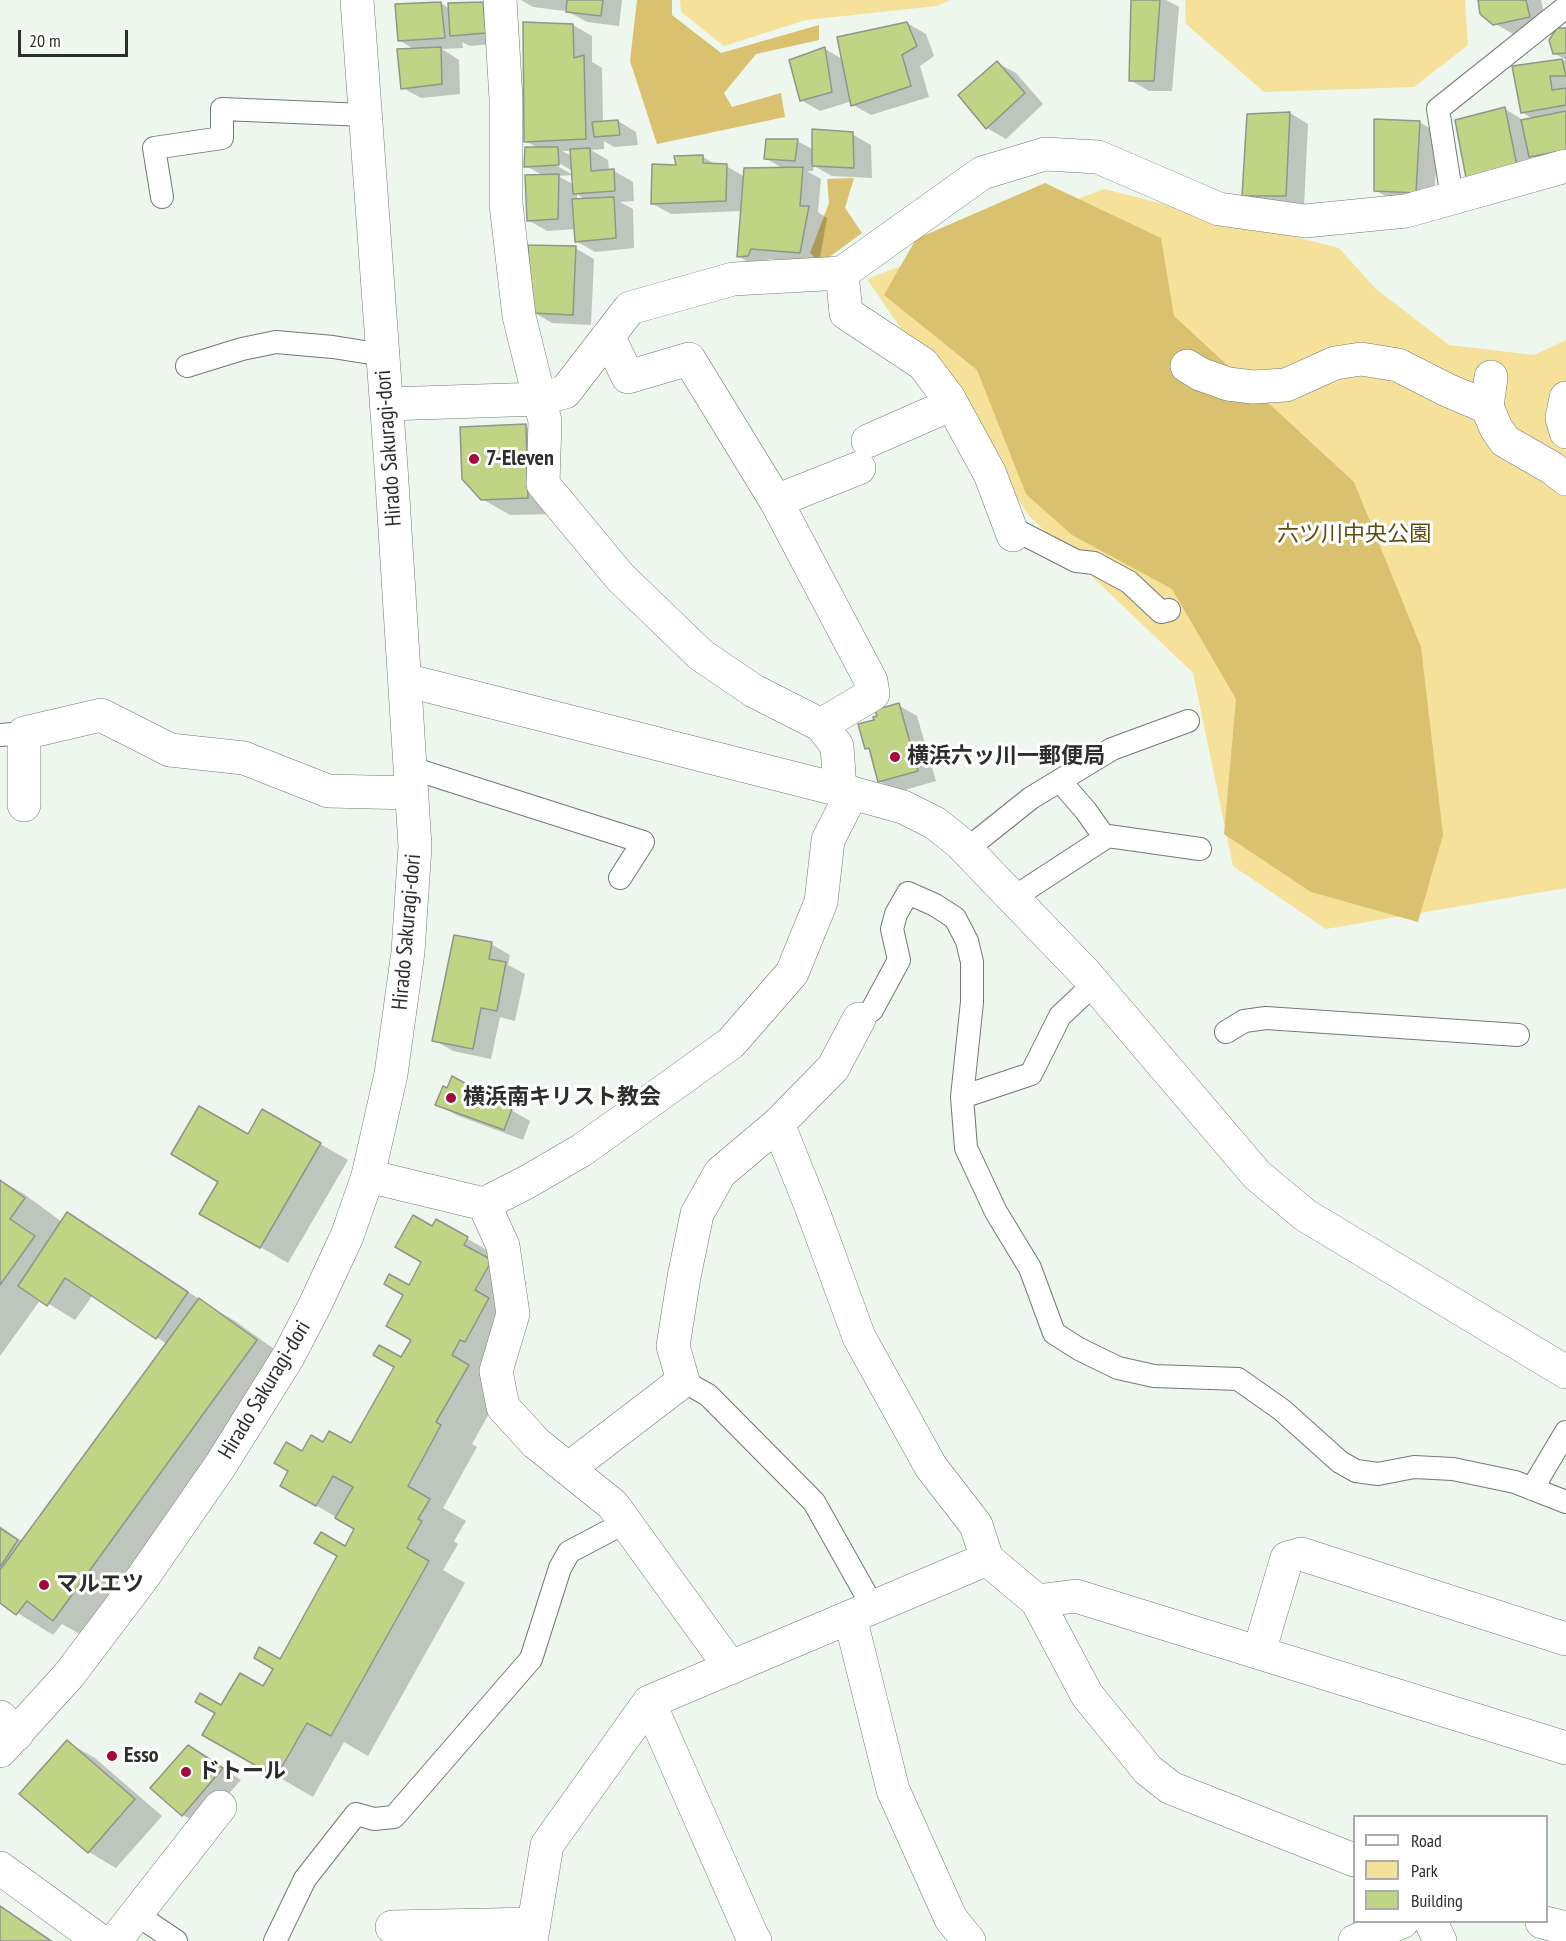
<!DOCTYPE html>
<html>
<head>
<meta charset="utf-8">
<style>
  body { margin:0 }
  #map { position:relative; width:1566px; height:1941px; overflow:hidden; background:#edf7ed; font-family:"PT Sans Narrow",sans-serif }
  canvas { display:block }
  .legend { position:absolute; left:1353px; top:1815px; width:195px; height:108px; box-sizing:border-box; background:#fff; border:2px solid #aaabaa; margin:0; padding:8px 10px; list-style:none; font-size:18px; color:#2b2e2b }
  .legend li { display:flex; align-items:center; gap:12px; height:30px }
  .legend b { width:30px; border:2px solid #aaabaa }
  .scale { position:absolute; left:18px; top:30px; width:110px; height:27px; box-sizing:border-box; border:3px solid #2b2e2b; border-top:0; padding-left:8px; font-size:18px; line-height:21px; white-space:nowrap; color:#2b2e2b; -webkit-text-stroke:4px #fff; paint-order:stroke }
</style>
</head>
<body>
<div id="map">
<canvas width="1566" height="1941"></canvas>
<ul class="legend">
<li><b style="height:8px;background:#fff"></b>Road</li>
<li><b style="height:16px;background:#f6e19b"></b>Park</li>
<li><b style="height:16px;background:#bfd485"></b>Building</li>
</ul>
<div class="scale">20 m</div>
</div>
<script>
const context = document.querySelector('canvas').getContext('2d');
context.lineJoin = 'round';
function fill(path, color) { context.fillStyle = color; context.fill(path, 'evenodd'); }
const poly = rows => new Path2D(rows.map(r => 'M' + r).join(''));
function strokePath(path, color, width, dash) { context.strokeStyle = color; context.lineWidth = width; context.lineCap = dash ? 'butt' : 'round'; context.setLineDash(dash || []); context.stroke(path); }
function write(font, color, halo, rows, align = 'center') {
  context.font = font + ' "PT Sans Narrow","Noto Sans JP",sans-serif'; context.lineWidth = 6; context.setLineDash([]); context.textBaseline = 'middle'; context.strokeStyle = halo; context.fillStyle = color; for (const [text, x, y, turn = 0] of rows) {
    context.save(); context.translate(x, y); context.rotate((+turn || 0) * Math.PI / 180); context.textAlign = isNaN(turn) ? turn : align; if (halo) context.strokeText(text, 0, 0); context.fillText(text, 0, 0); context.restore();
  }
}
const green = poly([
  [680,0,950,0,937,6,806,20,724,46,681,12],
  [1185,0,1465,0,1468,45,1414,87,1264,92,1186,24],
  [1104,189,1339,248,1376,289,1449,345,1534,355,1566,340,1566,888,1326,929,1233,866,1193,673,1030,517,867,279]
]);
const forest = poly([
  [637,0,672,0,672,15,721,53,819,25,819,40,756,54,724,93,732,107,781,93,785,117,657,144,630,61],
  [854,178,845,208,862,233,821,263,810,253,829,203,827,179],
  [1045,183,1161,238,1174,316,1354,482,1421,647,1443,835,1418,922,1311,892,1224,834,1236,699,1172,589,1072,535,1026,494,977,370,884,295,916,239]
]);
const shadow = poly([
  [521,0,622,0,619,26,587,22,565,10,565,11,533,7],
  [1132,0,1166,0,1179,7,1172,91,1149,91,1130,80],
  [1480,0,1541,0,1547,27,1513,34,1494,23],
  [441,3,450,9,483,3,502,14,504,43,470,46,462,42,463,48,442,49,459,60,460,94,421,98,403,88,415,50,399,40],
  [907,23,926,34,934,56,920,66,929,97,871,115,853,105,852,101,820,111,801,100,825,49,844,60],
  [573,25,592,36,592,62,602,68,603,122,618,121,636,132,638,145,614,147,604,141,604,149,591,150,608,160,609,171,614,171,633,182,634,201,620,202,633,209,634,248,595,252,576,241,575,229,547,231,528,220,544,176,526,166,538,148,525,141],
  [562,151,571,151,572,156],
  [553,160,573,171,573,175,552,163],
  [573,175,574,185,558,176],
  [577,194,586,200,577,200],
  [1566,29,1566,164,1549,166,1531,156,1535,176,1487,193,1505,109,1523,120,1533,119,1522,112,1513,67,1566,60,1554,53],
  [997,63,1016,73,1043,104,1006,139,987,128,960,95],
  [1290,113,1308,124,1304,206,1262,206,1243,195],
  [1419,122,1438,133,1434,203,1394,201,1375,190],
  [852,134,871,145,872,178,832,176,814,166,813,171,807,171,821,179,818,212,827,218,819,263,769,259,767,266,757,267,738,256,742,211,671,214,653,204,677,166,703,157,718,166,726,166,745,177,784,169,765,158,797,141,814,150],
  [575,248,594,259,591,325,552,323,533,312],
  [525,426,553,442,555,514,510,515,482,499],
  [898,705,917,716,936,781,898,792,879,781,872,751,866,748,876,721],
  [491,944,510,955,508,965,525,974,515,1021,500,1017,491,1059,453,1051,434,1040],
  [437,1104,511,1110,530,1121,523,1140,456,1115],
  [263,1111,348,1160,288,1263,202,1213],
  [0,1180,24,1194,62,1222,67,1214,95,1230,208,1305,235,1321,292,1362,90,1640,62,1624,53,1635,0,1602,0,1526,23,1542,167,1344,93,1295,75,1320,41,1299,0,1356],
  [437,1221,504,1260,500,1267,527,1283,511,1312,504,1387,472,1444,477,1447,443,1508,466,1521,454,1541,458,1544,443,1570,465,1583,368,1756,344,1742,313,1797,204,1734,222,1707,263,1688,356,1529,282,1485,303,1453,324,1444,351,1445,402,1360,413,1340,410,1287,423,1262,433,1228],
  [67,1742,95,1758,162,1816,116,1868,89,1852],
  [207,1758,241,1780,201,1825,183,1815],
  [0,1905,53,1941,0,1941]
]);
const building = poly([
  [567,0,603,0,601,16,566,12,567,0],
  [1131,0,1160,0,1154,81,1129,81,1131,0],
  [1478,0,1526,0,1530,17,1493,25,1480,14,1478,0],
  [441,2,445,38,398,41,395,4,441,2],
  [483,2,486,33,450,36,448,3,483,2],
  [523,22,573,24,574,58,584,55,586,139,524,142,523,22],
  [907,22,917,46,902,55,911,86,851,106,837,37,907,22],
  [1557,28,1566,28,1566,53,1553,54,1549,40,1557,28],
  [441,47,442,84,401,89,397,49,441,47],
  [825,47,832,92,800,101,789,60,825,47],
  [1562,59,1566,76,1550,76,1552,90,1566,88,1566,105,1521,113,1512,66,1562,59],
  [997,61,1025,93,986,129,958,95,997,61],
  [1505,107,1517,166,1467,183,1455,120,1505,107],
  [1566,111,1566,150,1529,157,1521,120,1566,111],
  [1290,112,1286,196,1242,196,1247,114,1290,112],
  [1374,119,1420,121,1416,193,1374,191,1374,119],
  [618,120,620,135,594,137,592,122,618,120],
  [812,129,853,132,854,168,812,166,812,129],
  [766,139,798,139,795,161,764,159,766,139],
  [525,147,558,147,559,165,524,167,525,147],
  [590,148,591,171,614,169,615,191,573,194,570,149,590,148],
  [703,155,703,163,727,164,726,201,651,204,652,164,676,165,674,156,703,155],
  [803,167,800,206,809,206,800,253,751,249,748,256,737,257,744,168,803,167],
  [559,174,558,219,527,221,525,175,559,174],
  [614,197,616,238,575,242,572,199,614,197],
  [528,245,576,246,573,315,532,313,528,245],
  [526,424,528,498,481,500,462,479,460,427,526,424],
  [899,703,918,771,878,782,869,748,865,749,858,724,874,720,873,717,877,716,875,710,899,703],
  [454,935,492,942,489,959,506,962,497,1011,481,1008,473,1049,432,1041,454,935],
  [452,1076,512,1109,504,1130,435,1105,443,1086,447,1088,452,1076],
  [199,1106,248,1134,262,1109,321,1143,260,1248,199,1214,218,1182,171,1154,199,1106],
  [0,1180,25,1198,10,1219,35,1236,0,1285,0,1180],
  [67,1212,188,1292,156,1339,65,1278,47,1306,18,1286,67,1212],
  [413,1215,432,1226,436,1219,468,1237,464,1245,492,1260,475,1290,489,1298,465,1342,460,1340,452,1355,469,1365,436,1422,441,1425,408,1486,430,1499,418,1519,422,1521,407,1548,429,1561,331,1736,307,1723,276,1777,202,1735,215,1713,195,1702,200,1693,221,1705,240,1673,263,1686,273,1669,254,1658,259,1647,280,1659,337,1556,314,1543,321,1532,345,1546,354,1529,335,1518,353,1487,333,1476,316,1506,280,1486,288,1471,274,1463,286,1442,302,1451,311,1435,323,1442,329,1431,351,1443,394,1367,373,1355,379,1345,401,1357,411,1340,386,1326,403,1295,384,1284,389,1274,409,1285,421,1262,395,1247,413,1215],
  [199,1298,257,1340,53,1621,27,1601,16,1615,0,1603,0,1570,199,1298],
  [0,1528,18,1540,0,1567,0,1528],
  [67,1740,135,1799,88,1853,19,1794,67,1740],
  [188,1745,223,1768,182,1816,150,1788,188,1745],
  [0,1906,51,1941,0,1941,0,1906]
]);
const service = poly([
  [162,197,154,148,222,138,222,109,365,115],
  [1452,198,1438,109,1566,7],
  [187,366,242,349,276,342,333,347,383,355],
  [1010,527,1076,561,1094,563,1129,582,1161,612,1169,610],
  [0,735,24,733],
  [411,768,643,842,620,878],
  [1060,781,1086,811,1105,838],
  [967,849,1031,798,1112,749,1188,721],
  [1013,898,1108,836,1200,849],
  [859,1019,872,1010,899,960,892,929,896,914,908,893,935,905,955,918,967,941,972,962,972,1002,962,1097,966,1148,996,1212,1030,1268,1054,1333,1079,1349,1118,1368,1154,1376,1238,1379,1282,1410,1340,1462,1356,1471,1378,1474,1414,1467,1453,1469,1515,1482,1566,1502],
  [1226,1032,1244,1021,1266,1018,1518,1035],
  [962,1097,1031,1074,1060,1016,1094,984],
  [683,1381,708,1395,814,1502,873,1607],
  [1532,1489,1566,1432],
  [136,1914,176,1941],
  [275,1941,305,1879,356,1814,374,1819,394,1817,531,1659,560,1568,569,1552,626,1522]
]);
const pedestrian = poly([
  [1187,366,1200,374,1228,384,1253,387,1286,385,1335,363,1361,359,1398,365,1447,390,1487,407],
  [1491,377,1487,407,1496,428,1505,441,1552,468,1566,479],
  [1566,398,1562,418,1566,432]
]);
const minor = poly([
  [500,0,506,99,506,204,519,316,545,421,543,484,620,577,701,655,754,691,821,725,837,746,840,790],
  [842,273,846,313,923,364,948,397,990,474,1013,535],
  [608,336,628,377,689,359,776,501,871,681,873,694,821,725],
  [387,404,540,399,565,392,630,308,733,279,842,273,982,173,1045,154,1098,157,1219,209,1305,221,1406,211,1566,166],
  [868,441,952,404],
  [776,501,859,468],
  [24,805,24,733,101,715,170,750,244,758,328,791,412,793],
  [778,1124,811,1206,859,1337,931,1467,976,1525,987,1559,1037,1601,1087,1695,1148,1770,1171,1788,1354,1860],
  [368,1176,484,1204,503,1246,513,1314,496,1371,503,1407,536,1443,613,1505,731,1668],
  [484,1204,527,1182,582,1150,731,1043,792,973,821,902,828,840,852,793],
  [568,1469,683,1381,673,1346,684,1277,697,1214,720,1173,778,1124,833,1068,859,1019],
  [1037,1601,1076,1596,1566,1748],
  [850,1617,893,1790,951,1919,969,1941],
  [1259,1652,1287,1558,1301,1554,1566,1639],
  [649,1702,752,1936,755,1941],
  [0,1868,100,1941],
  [1431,1922,1440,1941],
  [1542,1922,1566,1928],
  [392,1927,534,1924],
  [115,1941,220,1807],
  [531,1941,547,1845,649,1702,987,1559],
  [1355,1941,1402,1922]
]);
const tertiary = poly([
  [405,680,852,793,903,807,935,823,960,843,1085,973,1257,1175,1305,1215,1566,1372],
  [0,1717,17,1734]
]);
const secondary = poly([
  [0,1751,69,1675,143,1577,220,1466,288,1357,315,1305,347,1236,368,1176,391,1074,408,952,415,846,391,467,357,0]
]);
const markers = [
  [474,459,6,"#a4083d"],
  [895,757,6,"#a4083d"],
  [451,1098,6,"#a4083d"],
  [44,1585,6,"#a4083d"],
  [112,1756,6,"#a4083d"],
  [186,1772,6,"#a4083d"]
];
const streetNames = [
  ["Hirado Sakuragi-dori",389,448,-94],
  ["Hirado Sakuragi-dori",407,932,-85],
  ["Hirado Sakuragi-dori",265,1390,-59]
];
const poiNames = [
  ["7-Eleven",486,459],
  ["横浜六ッ川一郵便局",907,757],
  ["横浜南キリスト教会",463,1098],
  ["マルエツ",56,1585],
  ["Esso",124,1756],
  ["ドトール",198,1772]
];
const parkNames = [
  ["六ツ川中央公園",1354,535]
];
fill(green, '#f6e19b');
fill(forest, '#d9c170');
fill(shadow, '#0003');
fill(building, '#bfd485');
strokePath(building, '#91958a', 1.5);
strokePath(service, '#717a72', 24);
strokePath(pedestrian, '#717a72', 34);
strokePath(minor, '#717a72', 34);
strokePath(tertiary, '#717a72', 34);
strokePath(secondary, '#717a72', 34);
strokePath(service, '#fff', 22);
strokePath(pedestrian, '#fff', 33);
strokePath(minor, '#fff', 33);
strokePath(tertiary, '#fff', 33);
strokePath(secondary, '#fff', 33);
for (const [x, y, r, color] of markers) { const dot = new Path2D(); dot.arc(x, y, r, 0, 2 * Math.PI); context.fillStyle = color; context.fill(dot); strokePath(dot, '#fff', 2); }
write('22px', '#2b2e2b', '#fff', streetNames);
write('bold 22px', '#2b2e2b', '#fff', poiNames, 'left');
write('22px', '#5e4e0e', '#fff', parkNames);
</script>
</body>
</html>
